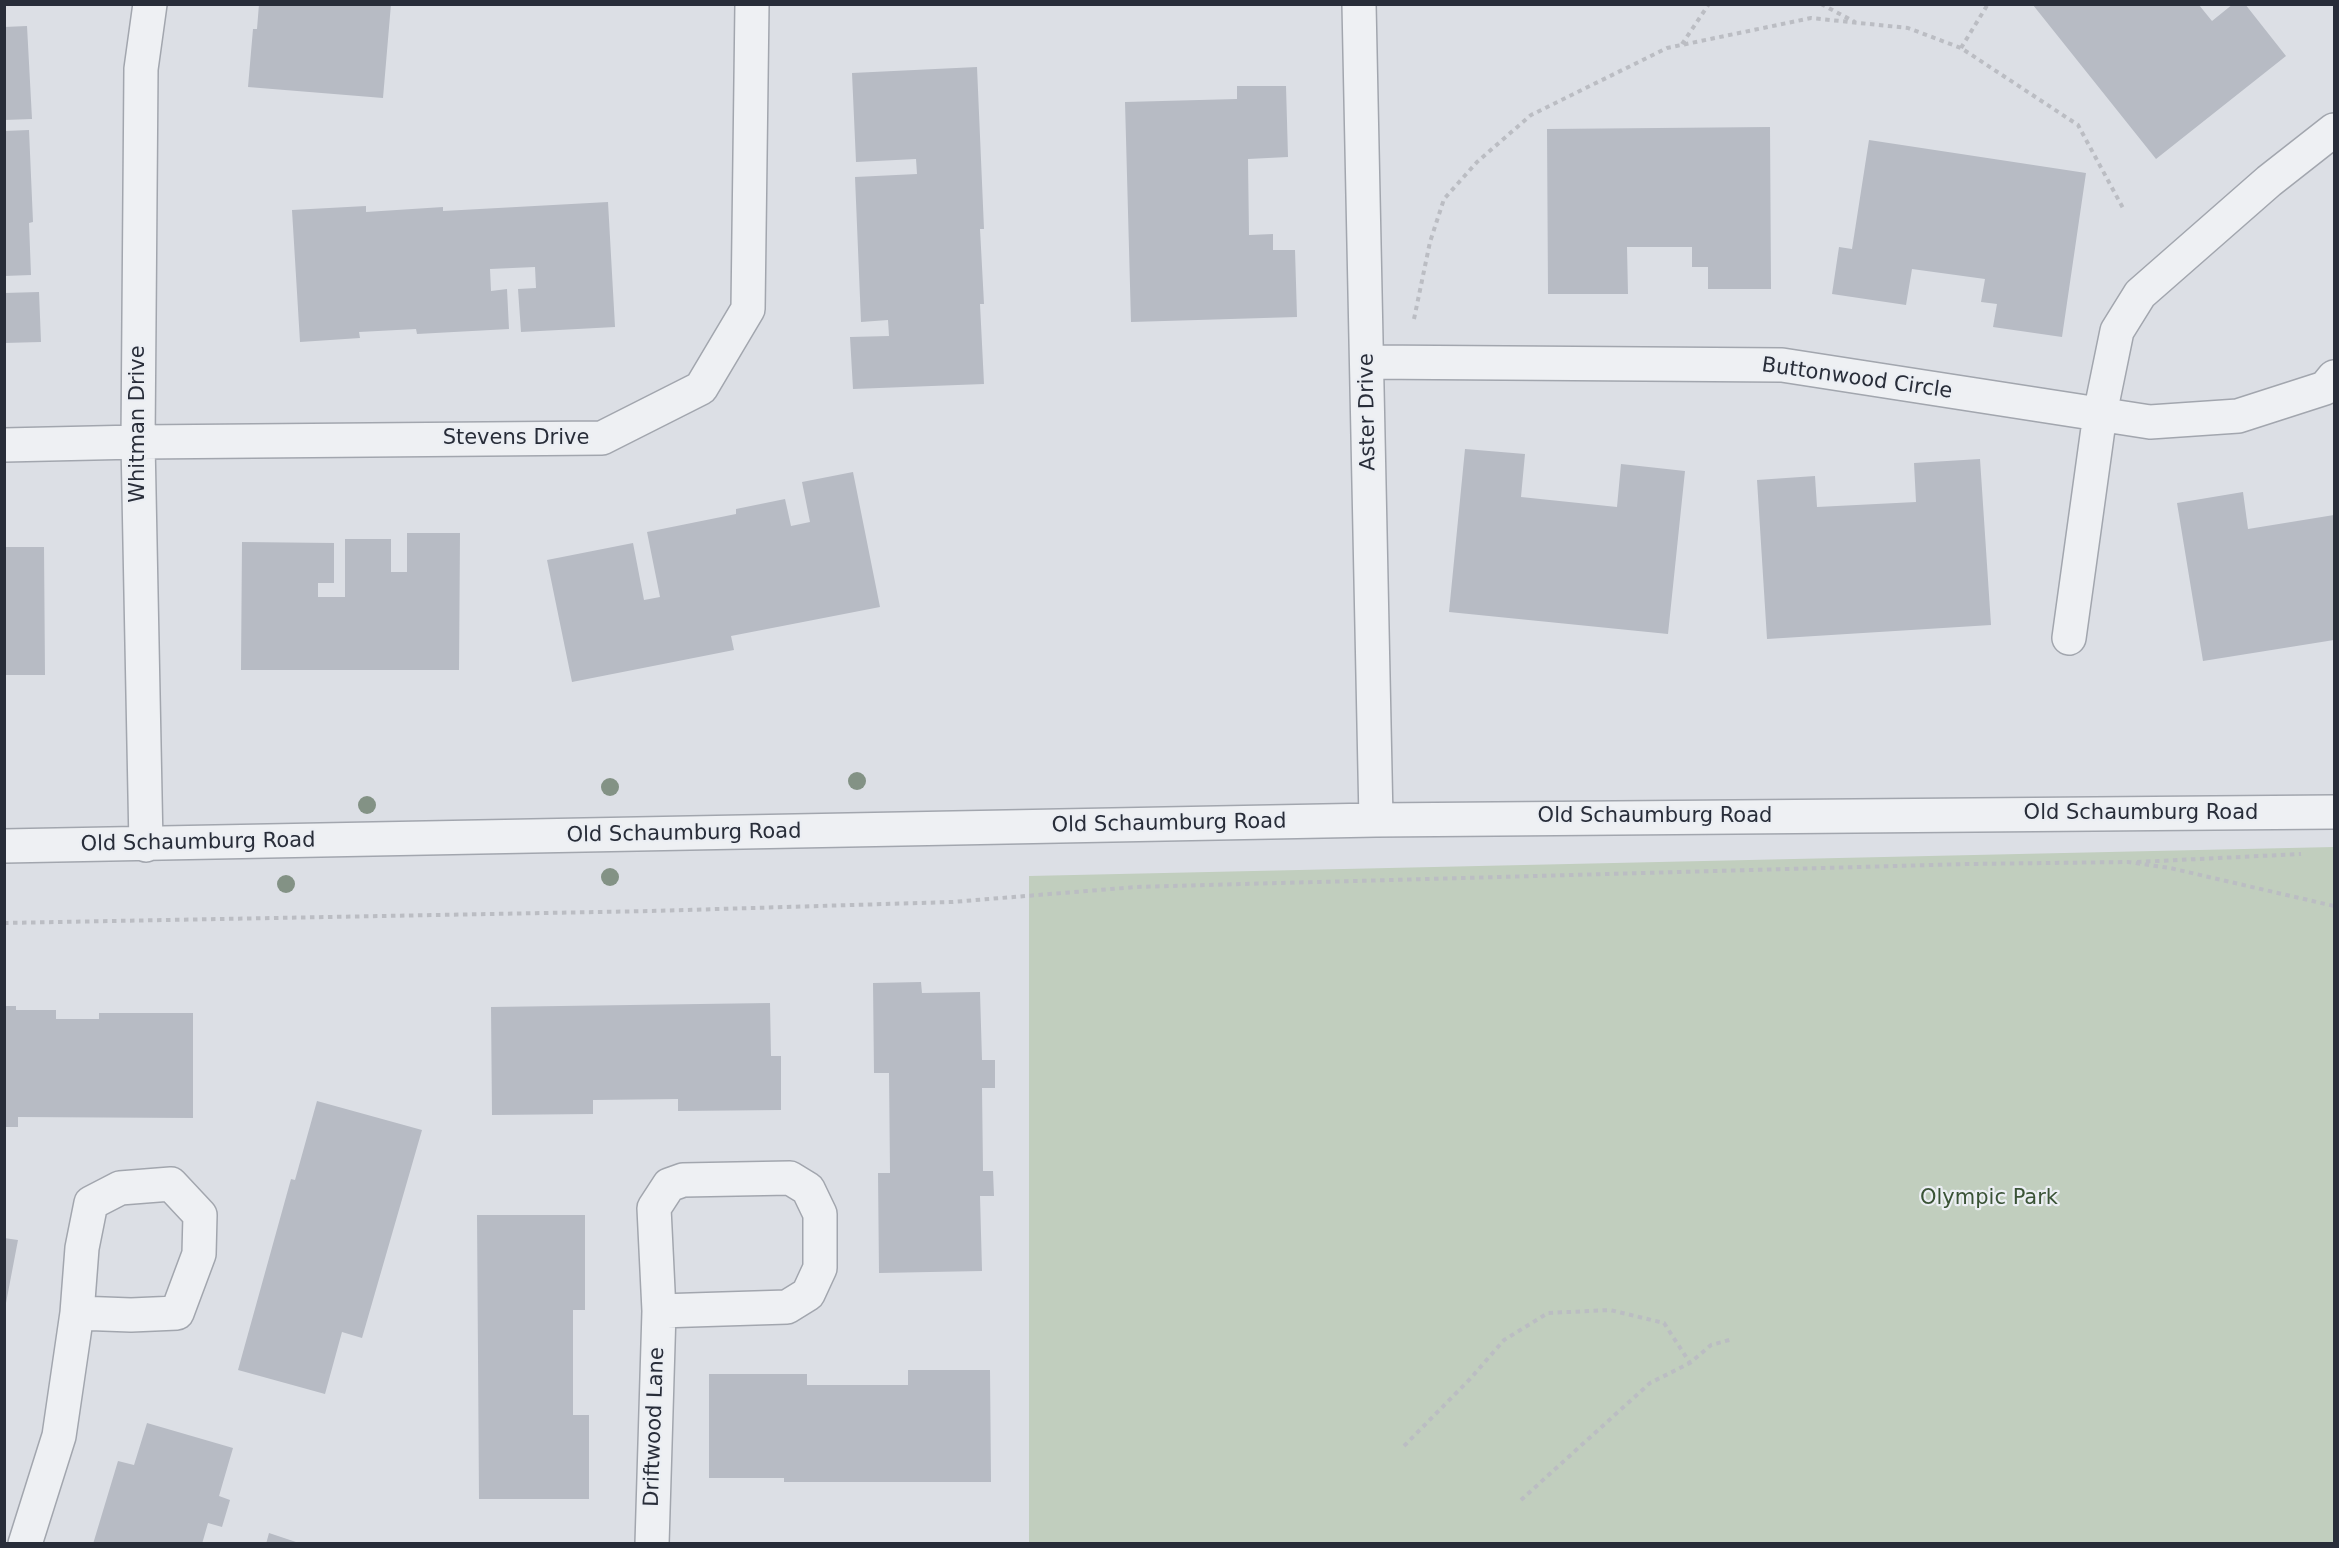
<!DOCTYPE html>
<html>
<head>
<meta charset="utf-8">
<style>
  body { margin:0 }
  #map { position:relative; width:2339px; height:1548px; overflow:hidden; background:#dcdfe5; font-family:"DejaVu Sans",sans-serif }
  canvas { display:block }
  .frame { position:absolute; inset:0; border:6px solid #282d39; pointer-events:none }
</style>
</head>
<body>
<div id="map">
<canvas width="2339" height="1548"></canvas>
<div class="frame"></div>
</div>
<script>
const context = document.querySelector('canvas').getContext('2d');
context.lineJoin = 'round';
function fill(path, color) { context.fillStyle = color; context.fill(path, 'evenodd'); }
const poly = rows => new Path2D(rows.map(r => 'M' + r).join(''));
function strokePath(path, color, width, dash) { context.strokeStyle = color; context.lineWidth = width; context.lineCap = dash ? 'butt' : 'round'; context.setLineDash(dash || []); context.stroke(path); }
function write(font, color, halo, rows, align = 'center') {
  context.font = font + ' "DejaVu Sans",sans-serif'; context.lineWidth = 4.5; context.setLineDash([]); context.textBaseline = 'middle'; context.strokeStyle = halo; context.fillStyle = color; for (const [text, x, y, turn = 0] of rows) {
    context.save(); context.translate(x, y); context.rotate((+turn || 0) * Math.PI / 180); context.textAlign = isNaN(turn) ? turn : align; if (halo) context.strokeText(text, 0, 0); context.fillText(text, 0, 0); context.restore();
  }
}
const green = poly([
  [2334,847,2334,1543,1029,1543,1029,876]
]);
const building = poly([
  [259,4,391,4,383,98,248,87,253,29,257,29],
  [2233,4,2245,4,2286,56,2156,159,2033,5,2199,5,2212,21],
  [27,26,32,119,4,120,4,27],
  [977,67,984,229,980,229,984,304,980,304,984,384,853,389,850,337,889,336,888,320,861,322,855,177,917,174,916,159,856,162,852,73],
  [1237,86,1286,86,1288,157,1248,159,1249,235,1273,234,1273,250,1295,250,1297,317,1131,322,1125,102,1237,99],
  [1770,127,1771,289,1708,289,1708,267,1692,267,1692,247,1627,247,1628,294,1548,294,1547,129],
  [29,130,33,222,29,223,31,275,4,276,4,131],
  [1869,140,2086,173,2062,337,1993,327,1997,304,1981,302,1985,279,1912,269,1906,305,1832,294,1839,247,1852,249],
  [608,202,615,327,521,332,518,289,536,288,535,267,490,269,491,291,507,289,509,329,417,334,416,329,359,332,360,338,300,342,292,210,366,206,366,212,443,207,443,211],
  [39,292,41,342,4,343,4,293],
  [1465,449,1525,454,1521,497,1617,507,1621,464,1685,471,1668,634,1449,612],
  [1980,459,1991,625,1767,639,1757,480,1815,476,1817,507,1916,502,1914,463],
  [853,472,880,607,731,636,734,650,572,682,547,560,633,543,644,600,660,597,647,532,736,514,736,509,785,499,791,526,810,522,802,482],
  [2243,492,2248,529,2334,515,2334,640,2203,661,2177,503],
  [407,533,460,533,459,670,241,670,242,542,334,543,334,583,318,583,318,597,345,597,345,539,391,539,391,572,407,572],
  [4,547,44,547,45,675,4,675],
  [921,982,922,993,980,992,982,1060,995,1060,995,1088,982,1088,983,1171,993,1171,994,1196,980,1196,982,1271,879,1273,878,1173,890,1173,889,1073,874,1073,873,983],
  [770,1003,771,1056,781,1056,781,1110,678,1111,678,1099,593,1100,593,1114,492,1115,491,1007],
  [4,1006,16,1006,16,1010,56,1010,56,1019,99,1019,99,1013,193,1013,193,1118,18,1117,18,1127,4,1127],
  [317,1101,422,1130,362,1338,342,1332,325,1394,238,1370,291,1179,295,1180],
  [477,1215,585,1215,585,1310,573,1310,573,1415,589,1415,589,1499,479,1499],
  [4,1238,18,1240,6,1303,4,1303],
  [908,1370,990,1370,991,1482,784,1482,784,1478,709,1478,709,1374,807,1374,807,1385,908,1385],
  [147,1423,233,1448,219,1496,230,1500,222,1527,208,1523,202,1544,93,1544,118,1461,134,1465],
  [269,1533,299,1543,299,1544,266,1544]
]);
const path = poly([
  [1821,4,1855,22],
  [1682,44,1709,4],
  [1961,48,1988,4],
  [1414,319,1430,242,1444,199,1477,162,1531,115,1667,48,1811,18,1908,28,1961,48,2078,125,2124,210],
  [2137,862,2301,854],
  [4,923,652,911,952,902,1136,887,1969,864,2128,862,2170,868,2334,906],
  [1404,1446,1470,1379,1504,1340,1548,1313,1610,1310,1664,1323,1690,1363],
  [1521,1500,1650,1383,1690,1363,1711,1345,1733,1339]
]);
const minor = poly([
  [1359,4,1376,820],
  [1367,362,1782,365,2150,422,2238,416,2325,388,2334,377],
  [4,445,138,442,602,438,701,388,748,309,752,4],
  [2069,638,2100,414,2117,331,2140,294,2269,181,2334,130],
  [146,845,138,442,141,69,150,4],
  [4,846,1376,820,2334,812],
  [25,1544,59,1436,77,1313,82,1248,91,1203,120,1188,171,1184,200,1215,199,1254,177,1313,131,1315,77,1313],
  [652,1544,659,1311,654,1208,669,1185,683,1180,790,1178,808,1189,820,1214,820,1268,808,1294,787,1307,659,1311]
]);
const trees = [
  [857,781],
  [610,787],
  [367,805],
  [610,877],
  [286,884]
];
const streetNames = [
  ["Buttonwood Circle",1857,379,8],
  ["Aster Drive",1368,412,-91],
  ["Whitman Drive",139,424,-90],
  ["Stevens Drive",516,439],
  ["Old Schaumburg Road",2141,814],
  ["Old Schaumburg Road",1655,817],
  ["Old Schaumburg Road",1169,824,-1],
  ["Old Schaumburg Road",684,834,-1],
  ["Old Schaumburg Road",198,843,-1],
  ["Driftwood Lane",655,1427,-88]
];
const parkNames = [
  ["Olympic Park",1989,1199]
];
fill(green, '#c1cebe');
fill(building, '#b7bbc4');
strokePath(minor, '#a2a6ae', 36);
strokePath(path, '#bbbdc3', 4, [4.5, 4.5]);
strokePath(minor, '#eef0f3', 33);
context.fillStyle = '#839285';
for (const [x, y] of trees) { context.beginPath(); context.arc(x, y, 9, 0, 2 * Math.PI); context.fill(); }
write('21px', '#282d39', '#ebeef3', streetNames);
write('21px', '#3a5336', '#ebeef3', parkNames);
</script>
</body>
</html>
